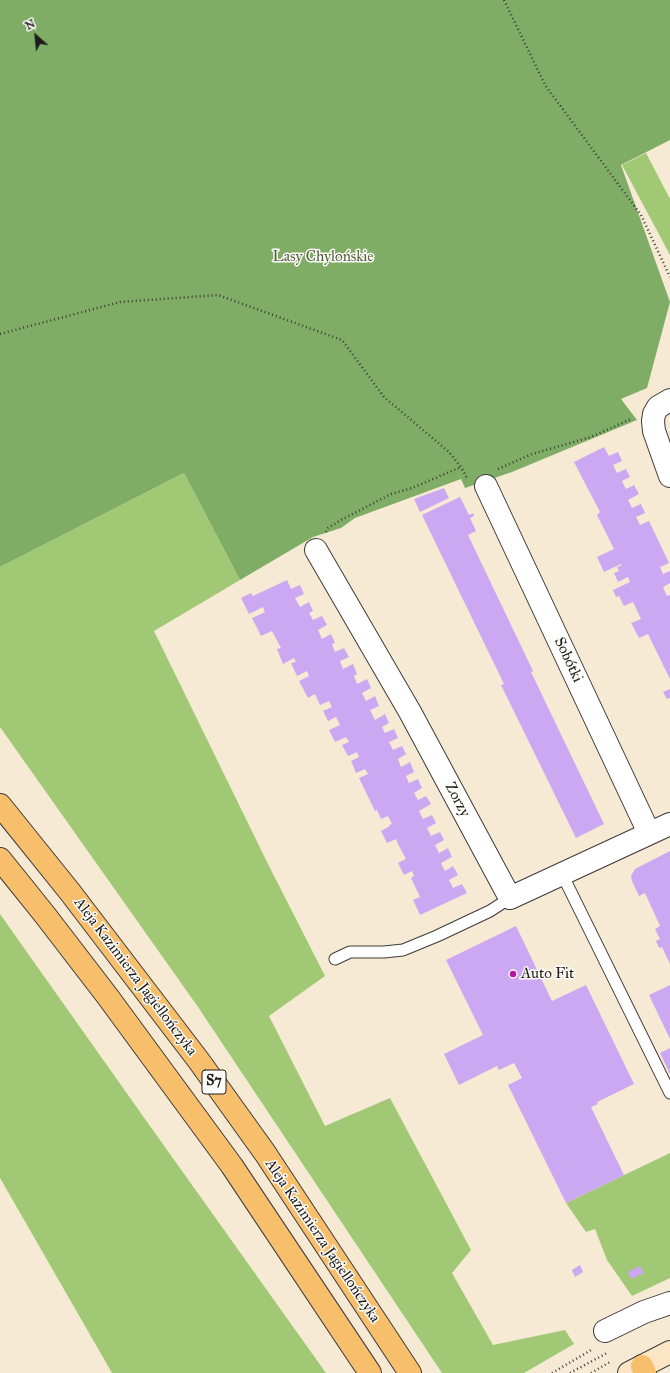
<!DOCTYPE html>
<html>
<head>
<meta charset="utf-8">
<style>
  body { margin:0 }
  #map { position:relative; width:670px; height:1373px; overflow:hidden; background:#f6ead4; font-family:"IM FELL Great Primer",serif }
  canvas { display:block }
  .north { position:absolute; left:16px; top:16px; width:40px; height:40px; -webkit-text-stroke:3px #fdfcf7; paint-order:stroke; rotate:333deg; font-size:11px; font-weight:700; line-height:16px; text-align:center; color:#1c1c1c }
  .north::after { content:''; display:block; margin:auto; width:14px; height:18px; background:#1c1c1c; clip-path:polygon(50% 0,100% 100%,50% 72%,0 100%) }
</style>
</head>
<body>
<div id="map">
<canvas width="670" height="1373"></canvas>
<div class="north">N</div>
</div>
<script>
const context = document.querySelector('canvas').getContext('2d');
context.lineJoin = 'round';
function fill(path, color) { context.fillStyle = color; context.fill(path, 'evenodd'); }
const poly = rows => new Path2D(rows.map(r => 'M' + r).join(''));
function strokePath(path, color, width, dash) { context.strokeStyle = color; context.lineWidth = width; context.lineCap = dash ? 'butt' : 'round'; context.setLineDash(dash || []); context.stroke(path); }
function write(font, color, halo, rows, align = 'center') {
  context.font = font + ' "IM FELL Great Primer",serif'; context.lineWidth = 3; context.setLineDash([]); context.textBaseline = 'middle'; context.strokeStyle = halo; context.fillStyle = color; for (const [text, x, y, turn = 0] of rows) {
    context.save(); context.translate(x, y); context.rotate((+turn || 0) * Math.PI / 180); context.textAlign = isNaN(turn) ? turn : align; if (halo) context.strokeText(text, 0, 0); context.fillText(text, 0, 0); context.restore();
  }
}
const green = poly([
  [646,153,669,197,670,198,670,255,622,165],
  [184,473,240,580,154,631,268,864,325,976,269,1016,325,1126,390,1098,471,1250,452,1273,493,1345,565,1330,574,1344,524,1373,442,1373,198,1007,0,727,0,567],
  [0,914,145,1119,326,1373,112,1373,0,1178],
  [670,1153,670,1278,632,1296,607,1260,595,1229,586,1232,566,1203]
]);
const forest = poly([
  [0,0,670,0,670,140,621,165,670,302,647,388,621,399,637,420,512,472,465,488,461,479,355,518,341,528,313,537,240,580,184,473,0,567]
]);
const building = poly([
  [604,447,609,456,618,452,622,461,613,465,617,473,626,469,630,477,622,481,626,489,634,485,639,494,628,500,632,508,641,504,645,513,636,517,640,525,649,521,669,563,660,567,663,574,670,571,670,583,663,587,667,596,670,595,670,679,648,634,639,638,631,623,641,619,633,602,624,606,619,596,616,597,613,590,630,582,628,577,618,582,614,573,619,571,617,567,622,565,621,564,604,572,597,557,614,549,597,515,600,512,574,462],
  [444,488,449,498,420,512,414,499],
  [460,497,469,515,473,513,474,516,470,518,476,531,468,535,533,671,531,672,604,824,576,838,501,685,504,684,422,515],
  [287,580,291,589,300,585,304,594,295,598,300,607,309,602,313,611,309,613,313,620,322,616,327,625,318,630,322,639,331,634,335,643,332,644,335,652,344,648,349,657,340,661,343,669,353,664,357,674,354,676,357,684,367,679,371,688,362,693,366,701,375,696,379,706,370,710,375,720,385,714,389,723,382,727,385,733,394,729,398,738,389,742,393,750,402,746,406,754,398,759,401,767,410,762,414,772,406,776,409,783,418,779,422,788,414,793,418,800,426,796,431,804,419,811,423,819,432,815,436,823,427,828,431,836,440,832,444,840,435,845,439,853,448,848,452,857,441,863,445,871,453,866,458,875,449,880,453,888,462,884,467,893,420,915,413,900,420,897,411,878,414,876,412,871,404,875,398,863,406,859,397,842,396,839,387,843,381,831,390,826,389,825,392,824,388,816,381,819,377,810,375,811,359,778,368,774,365,769,356,773,351,761,359,757,357,752,348,756,342,745,349,742,346,737,335,742,329,730,340,725,336,717,328,721,323,711,332,707,329,701,320,705,315,694,308,698,299,681,309,676,307,671,297,676,291,663,296,662,294,658,283,664,277,649,281,648,272,631,261,636,252,618,265,612,263,607,249,614,241,598,251,593,253,596],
  [670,689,670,698,667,699,663,692],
  [670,851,670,964,662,947,659,948,656,941,660,939,655,929,660,926,645,893,639,896,632,881,631,876,635,869],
  [516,926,552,1001,586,985,634,1084,597,1102,598,1104,591,1107,624,1175,566,1203,508,1085,522,1078,514,1063,499,1070,497,1066,459,1085,444,1054,483,1035,446,960],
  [670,985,670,1039,649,995],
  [670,1048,670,1074,660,1053],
  [580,1265,583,1272,575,1277,572,1270],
  [640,1266,644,1273,631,1279,628,1272]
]);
const path = poly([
  [504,0,545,85,641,215,670,277],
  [0,334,120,302,218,295,342,340,384,397,449,452,461,467,467,478],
  [498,469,532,454,591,437,631,419],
  [326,532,328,528,341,520,391,494,412,488,461,467],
  [552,1373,593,1349],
  [570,1373,607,1353],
  [591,1373,610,1362]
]);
const lane = poly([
  [562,874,670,1093],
  [335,959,350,952,384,952,403,950,437,936,490,911,510,898]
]);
const street = poly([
  [670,400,658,407,654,414,653,421,654,431,670,476],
  [486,486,649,833],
  [316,550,410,712,510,898,670,824],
  [605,1331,644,1312,670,1303]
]);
const secondary = poly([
  [629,1373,670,1352]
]);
const highway = poly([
  [0,805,70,892,199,1061,265,1153,410,1373],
  [0,859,45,915,108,997,232,1166,370,1373],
  [642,1366,645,1373]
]);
const markers = [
  [513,974,4,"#b5179e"]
];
const shields = [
  [214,1082,24]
];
const shieldNames = [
  ["S7",214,1082]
];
const parkNames = [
  ["Lasy Chylońskie",323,257]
];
const streetNames = [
  ["Sobótki",568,660,65],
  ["Zorzy",457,800,62],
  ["Aleja Kazimierza Jagiellończyka",135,977,53],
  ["Aleja Kazimierza Jagiellończyka",322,1241,56]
];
const poiNames = [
  ["Auto Fit",521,974]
];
fill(green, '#a1c975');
fill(forest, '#80ad66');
fill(building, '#cba8f1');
strokePath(lane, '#3d3b38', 13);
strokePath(street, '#3d3b38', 24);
strokePath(secondary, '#3d3b38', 24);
strokePath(highway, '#3d3b38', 24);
strokePath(path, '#3d3b38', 2.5, [1, 3]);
strokePath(lane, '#fff', 11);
strokePath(street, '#fff', 22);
strokePath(secondary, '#fce5c4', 22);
strokePath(highway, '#f7bf6c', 22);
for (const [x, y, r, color] of markers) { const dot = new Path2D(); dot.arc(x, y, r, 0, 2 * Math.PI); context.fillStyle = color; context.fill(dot); strokePath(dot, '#fdfcf7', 1.5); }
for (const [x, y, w] of shields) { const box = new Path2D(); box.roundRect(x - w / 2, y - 12, w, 24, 3); context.fillStyle = '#fdfcf7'; context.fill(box); strokePath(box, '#1c1c1c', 1); }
write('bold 14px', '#1c1c1c', null, shieldNames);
write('15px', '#516140', '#fdfcf7', parkNames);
write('15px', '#1c1c1c', '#fdfcf7', streetNames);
write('15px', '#1c1c1c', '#fdfcf7', poiNames, 'left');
</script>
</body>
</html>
